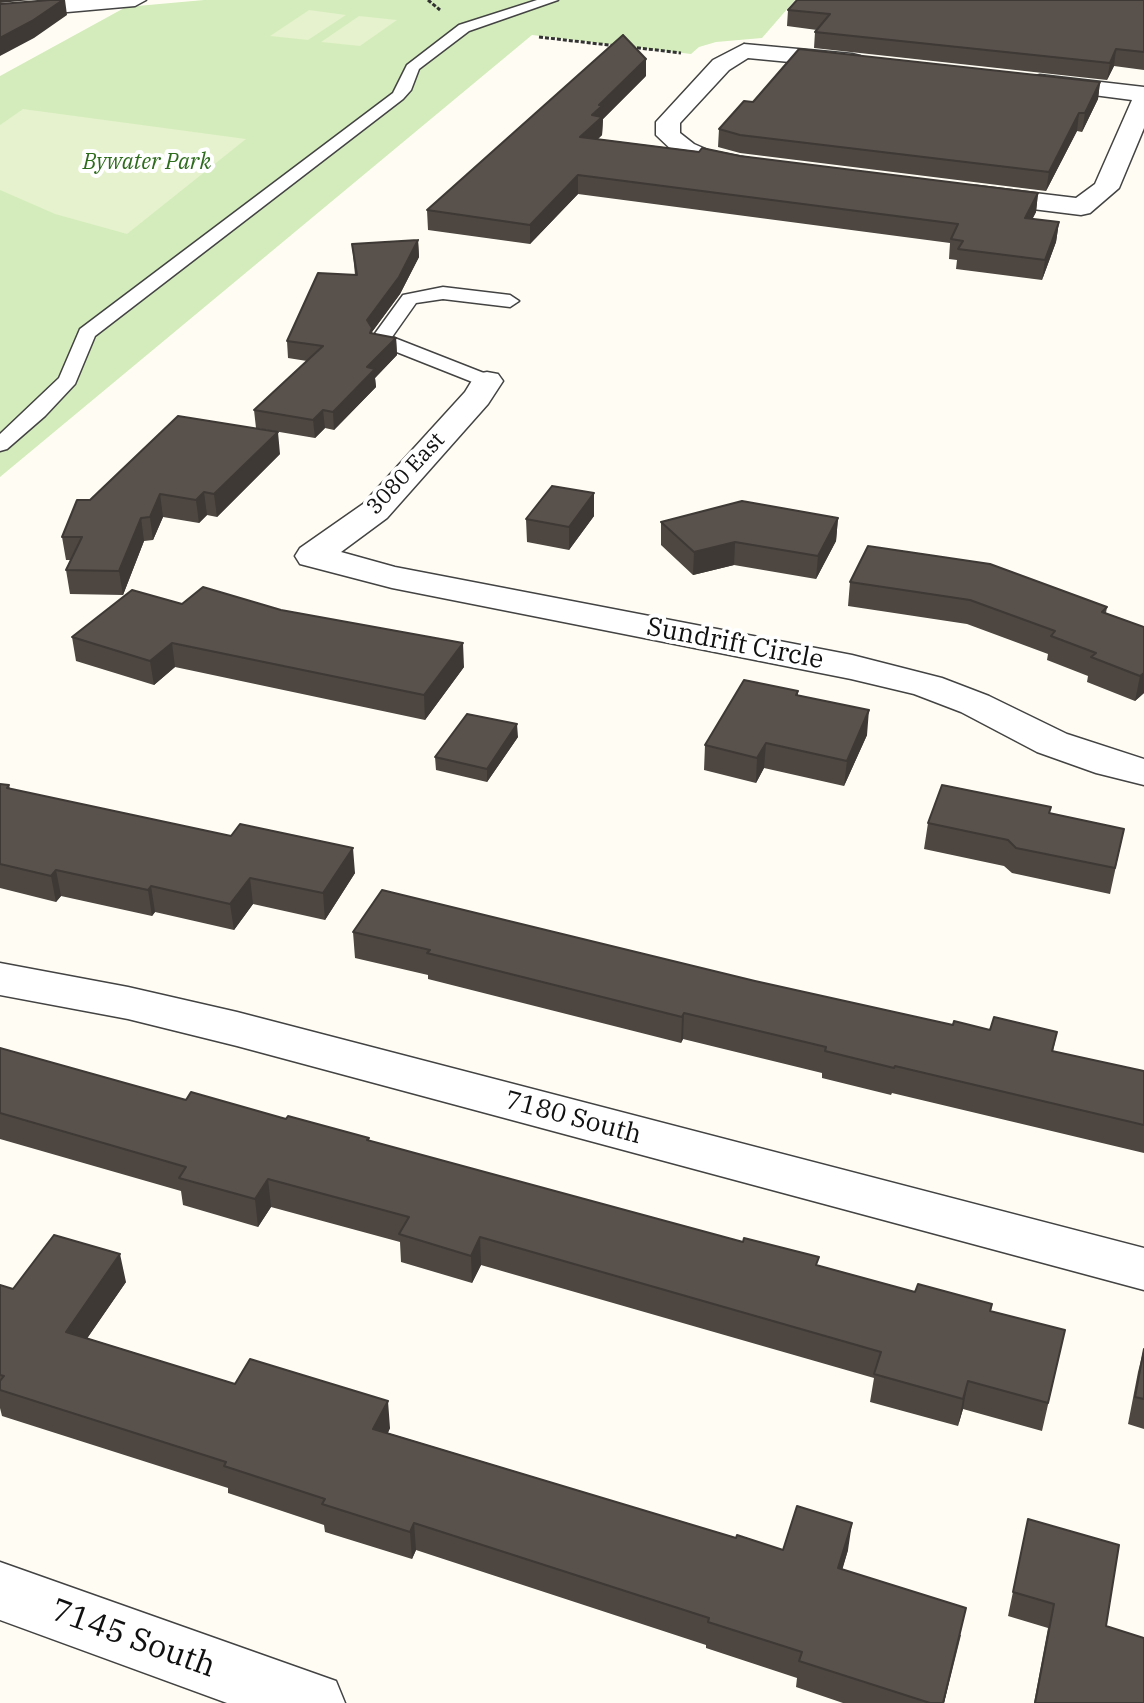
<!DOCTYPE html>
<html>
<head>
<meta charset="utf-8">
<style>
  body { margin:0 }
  canvas { display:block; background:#fffdf3 }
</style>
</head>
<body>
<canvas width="1144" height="1703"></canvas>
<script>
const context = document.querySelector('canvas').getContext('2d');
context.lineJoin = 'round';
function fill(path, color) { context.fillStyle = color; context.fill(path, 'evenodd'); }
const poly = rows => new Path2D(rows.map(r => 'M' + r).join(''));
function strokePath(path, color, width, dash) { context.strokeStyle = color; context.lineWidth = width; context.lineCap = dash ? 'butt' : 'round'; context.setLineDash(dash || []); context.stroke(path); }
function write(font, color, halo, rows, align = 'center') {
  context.font = font + ' "IBM Plex Serif",serif'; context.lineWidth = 8; context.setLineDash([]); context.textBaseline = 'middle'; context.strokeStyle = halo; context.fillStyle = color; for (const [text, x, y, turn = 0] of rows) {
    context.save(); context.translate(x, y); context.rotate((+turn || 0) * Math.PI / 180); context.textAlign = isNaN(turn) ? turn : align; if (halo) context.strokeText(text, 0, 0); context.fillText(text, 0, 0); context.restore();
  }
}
const green = poly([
  [204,0,795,0,762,38,716,42,699,47,691,54,532,35,0,477,0,76,126,7]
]);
const pitch = poly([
  [309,10,346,15,308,40,270,36],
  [359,16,397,20,360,46,321,42],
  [23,109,246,139,127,234,55,214,0,190,0,125]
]);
const path = poly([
  [428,0,440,10],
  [539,37,617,46],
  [631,47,681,53]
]);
const lane = poly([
  [537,0,558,0,469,31,419,69,411,90,403,99,95,336,75,384,45,416,7,449,0,451,0,434,59,378,80,329,393,93,407,65,459,25,537,0],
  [443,287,510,295,519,301,510,307,443,299,416,303,392,337,494,377,497,381,494,385,480,385,374,343,371,339,403,295,443,287]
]);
const street = poly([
  [63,0,146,0,135,6,0,18,0,6,63,0],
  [744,44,852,54,860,56,863,61,860,66,852,68,748,58,729,70,680,123,680,133,694,144,710,151,758,160,762,165,758,170,749,173,704,165,676,154,656,135,656,122,713,60,744,44],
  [1040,75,1144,87,1144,128,1119,188,1090,213,1081,215,976,202,967,200,963,194,967,188,976,186,1076,198,1095,184,1132,100,1032,87,1028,82,1032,77,1040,75],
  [487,372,498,374,503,381,488,404,387,518,341,552,395,567,852,655,942,678,989,696,1067,734,1144,759,1144,785,1096,773,1037,752,961,712,914,694,851,679,392,588,300,564,295,556,300,548,363,504,465,392,476,374,487,372],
  [0,963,128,987,237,1012,1144,1248,1144,1290,237,1046,128,1019,0,995,0,963],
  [0,1562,336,1681,345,1703,227,1703,0,1620,0,1562]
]);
const wall = poly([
  [1144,0,1144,70,1114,66,1107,80,814,48,815,32,817,30,787,26,788,10],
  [646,76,603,119,602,135,598,139,1038,193,1036,212,1032,219,1059,222,1056,242,1042,280,956,269,957,260,949,259,950,243,578,194,530,244,428,230,427,210],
  [1100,82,1098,99,1082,132,1077,131,1046,191,740,153,718,147,719,129,753,102],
  [418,240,419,257,400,294,372,332,373,334,396,338,397,355,375,378,376,387,334,430,325,428,315,438,256,428,254,410,307,361,288,358,287,341,355,275,352,244],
  [280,454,217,517,207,515,199,523,163,517,153,540,144,541,123,595,70,594,66,570,71,560,66,560,62,537,90,500],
  [594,516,569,550,527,542,526,519],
  [838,518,836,541,816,579,734,565,693,575,661,545,661,522],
  [850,582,1107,607,1106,613,1144,627,1144,693,1135,701,1087,682,1088,676,1047,660,1048,654,967,624,848,606],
  [182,604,464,667,425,720,175,667,154,685,76,661,72,637],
  [798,691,798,695,867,735,844,786,764,768,756,783,704,770,705,745],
  [518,737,487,782,436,770,435,757],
  [0,784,9,785,10,789,355,873,325,920,253,904,234,930,155,912,152,916,61,896,56,902,0,888],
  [1050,813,1124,829,1110,894,1012,873,1004,866,924,849,928,823],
  [353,932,755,981,953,1025,990,1030,1057,1032,1053,1051,1144,1071,1144,1153,892,1093,891,1095,822,1078,822,1073,683,1039,681,1043,428,979,428,975,355,958],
  [0,1048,186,1100,286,1119,369,1141,915,1292,992,1304,991,1311,1065,1330,1042,1431,963,1409,958,1426,870,1402,874,1378,481,1265,472,1283,401,1262,400,1242,271,1207,258,1227,183,1205,181,1191,0,1139],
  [126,1282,87,1338,235,1384,390,1428,388,1433,736,1538,783,1550,848,1550,842,1569,961,1635,944,1703,843,1703,796,1687,797,1678,706,1648,706,1645,416,1550,412,1559,325,1532,324,1525,228,1493,228,1488,2,1416,0,1408,0,1285,13,1289],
  [1144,1348,1144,1429,1128,1424,1138,1372],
  [1028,1519,1106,1626,1144,1703,1034,1703,1048,1628,1008,1616]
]);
const shadedWall = poly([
  [0,0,31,0,0,3],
  [63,0,65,0,67,15,34,38,0,56,0,38],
  [1116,49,1114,66,1107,80,1110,63],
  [646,59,646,76,603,119,602,135,580,156,580,137,599,105],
  [1100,82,1098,99,1082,132,1085,113],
  [1079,113,1077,131,1046,191,1049,172],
  [578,175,578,194,530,244,530,225],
  [1038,193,1036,212,1023,238,1025,218],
  [1059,222,1056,242,1042,280,1045,260],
  [418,240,419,257,400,294,372,332,373,346,367,320],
  [396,338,397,355,375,378,376,387,334,430,333,412,367,367],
  [323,410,325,428,315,438,313,420],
  [278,432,280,454,217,517,214,494],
  [204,492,207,515,199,523,196,500],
  [594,493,594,516,569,550,569,527],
  [160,494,163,517,153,540,150,517],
  [141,518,144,541,123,595,119,571],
  [838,518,836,541,816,579,818,556],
  [735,542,734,565,693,575,694,552],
  [172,643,175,667,154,685,150,661],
  [463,643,464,667,425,720,424,695],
  [1144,673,1144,693,1135,701,1140,676],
  [869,710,867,735,844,786,847,761],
  [517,724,518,737,487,782,487,769],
  [766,743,764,768,756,783,757,758],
  [353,848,355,873,325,920,323,893],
  [56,870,61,896,56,902,51,876],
  [250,878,253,904,234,930,230,904],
  [151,886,155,912,152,916,148,890],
  [684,1013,683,1039,681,1043,682,1017],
  [268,1179,271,1207,258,1227,255,1199],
  [480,1237,481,1265,472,1283,471,1256],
  [120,1254,126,1282,73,1359,66,1332],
  [968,1381,963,1409,958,1426,963,1399],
  [388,1401,390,1428,376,1456,373,1429],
  [414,1523,416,1550,412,1559,410,1532],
  [852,1523,848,1550,835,1595,838,1568],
  [966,1608,944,1703,943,1703]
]);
const building = poly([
  [50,0,63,0,32,21,0,38,0,4,50,0],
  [797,0,1144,0,1144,52,1116,49,1110,63,815,32,830,14,788,10,797,0],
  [623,35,646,59,599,105,603,105,592,115,602,117,580,137,699,152,702,148,740,156,1038,193,1025,218,1059,222,1045,260,958,249,963,241,951,239,958,224,578,175,530,225,427,210,623,35],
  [799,49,1100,82,1085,113,1079,113,1049,172,740,135,719,129,744,101,753,102,799,49],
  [418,240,399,277,367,320,372,328,370,333,396,338,367,367,375,369,333,412,323,410,313,420,254,410,323,346,287,341,318,273,357,275,352,244,418,240],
  [178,416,278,432,214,494,204,492,196,500,160,494,150,517,141,518,119,571,66,570,82,537,62,537,77,500,90,500,178,416],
  [552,486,594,493,569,527,526,519,552,486],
  [742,501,838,518,818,556,735,542,694,552,661,522,742,501],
  [868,546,990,564,1107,607,1102,612,1144,627,1144,673,1140,676,1091,657,1096,653,1051,636,1055,631,970,600,850,582,868,546],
  [203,587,281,610,463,643,424,695,172,643,150,661,72,637,132,590,182,604,203,587],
  [744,680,798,691,796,695,869,710,847,761,766,743,757,758,705,745,744,680],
  [467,714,517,724,487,769,435,757,467,714],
  [0,784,9,785,7,788,231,836,240,824,353,848,323,893,250,878,230,904,151,886,148,890,56,870,51,876,0,864,0,784],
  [942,785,1051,807,1049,813,1124,829,1115,868,1016,848,1008,840,928,823,942,785],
  [382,890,755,981,953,1025,954,1021,990,1030,994,1017,1057,1032,1052,1051,1144,1071,1144,1125,895,1066,894,1068,825,1051,826,1047,684,1013,682,1017,427,953,430,950,353,932,382,890],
  [0,1048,186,1100,191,1092,286,1119,288,1116,369,1138,367,1140,743,1242,744,1238,819,1257,816,1265,915,1292,918,1284,992,1304,990,1311,1065,1330,1048,1403,968,1381,963,1399,874,1374,881,1352,480,1237,471,1256,399,1234,409,1217,268,1179,255,1199,179,1178,186,1167,0,1113,0,1048],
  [54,1235,120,1254,66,1332,235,1384,250,1359,388,1401,373,1429,736,1538,737,1535,783,1550,797,1506,852,1523,838,1568,966,1608,943,1703,930,1703,799,1661,802,1652,708,1622,709,1618,414,1523,410,1532,322,1504,325,1499,224,1466,226,1462,0,1390,0,1381,4,1376,0,1375,0,1285,13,1289,54,1235],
  [1144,1349,1144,1399,1135,1397,1144,1349],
  [1028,1519,1119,1545,1106,1626,1144,1638,1144,1703,1035,1703,1054,1604,1013,1592,1028,1519]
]);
const farParknames = [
  ["Bywater Park",147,163]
];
const farStreetnames = [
  ["3080 East",406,474,-47]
];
const streetNames = [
  ["Sundrift Circle",735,644,11],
  ["7180 South",573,1118,15]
];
const nearStreetnames = [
  ["7145 South",133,1639,20]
];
fill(green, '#d4ecbb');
fill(pitch, '#e5f2cd');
strokePath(lane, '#434343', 3);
strokePath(street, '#434343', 3);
strokePath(path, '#323232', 3, [4, 2]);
fill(lane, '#fff');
fill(street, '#fff');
fill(wall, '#4d4641');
fill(shadedWall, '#3e3935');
fill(building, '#59514c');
strokePath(building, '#3e3935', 2);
write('italic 22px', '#2d6b1d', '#fff', farParknames);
write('22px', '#101010', '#fff', farStreetnames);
write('26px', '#101010', '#fff', streetNames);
write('32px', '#101010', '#fff', nearStreetnames);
</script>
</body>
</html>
